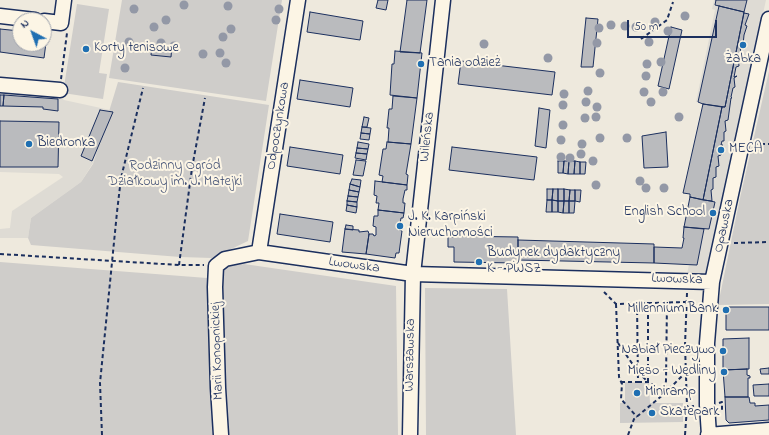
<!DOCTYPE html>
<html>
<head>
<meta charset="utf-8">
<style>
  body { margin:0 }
  #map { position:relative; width:769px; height:435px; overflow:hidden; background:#eee9dd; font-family:"Indie Flower",sans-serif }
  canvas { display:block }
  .north { position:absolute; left:12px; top:12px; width:40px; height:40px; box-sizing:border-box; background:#fcf5e5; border:1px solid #a2a6af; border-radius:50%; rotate:319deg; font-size:11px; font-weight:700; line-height:16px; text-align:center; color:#1b2f5e }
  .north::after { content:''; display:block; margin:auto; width:14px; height:18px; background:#1f6fb2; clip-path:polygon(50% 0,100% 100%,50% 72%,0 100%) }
  .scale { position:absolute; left:627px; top:20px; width:90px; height:18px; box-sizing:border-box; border:2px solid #1b2f5e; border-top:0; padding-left:5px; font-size:12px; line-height:14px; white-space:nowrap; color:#1b2f5e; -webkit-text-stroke:3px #fcf5e5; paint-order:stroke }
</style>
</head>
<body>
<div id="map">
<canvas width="769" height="435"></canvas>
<div class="north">N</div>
<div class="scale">50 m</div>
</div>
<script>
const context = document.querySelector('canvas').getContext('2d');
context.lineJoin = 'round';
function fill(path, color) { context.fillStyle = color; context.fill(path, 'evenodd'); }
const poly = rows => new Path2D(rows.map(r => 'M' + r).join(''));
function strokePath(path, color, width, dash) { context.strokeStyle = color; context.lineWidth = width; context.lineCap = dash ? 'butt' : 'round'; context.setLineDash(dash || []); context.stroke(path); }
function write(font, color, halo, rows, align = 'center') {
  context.font = font + ' "Indie Flower",sans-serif'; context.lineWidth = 4; context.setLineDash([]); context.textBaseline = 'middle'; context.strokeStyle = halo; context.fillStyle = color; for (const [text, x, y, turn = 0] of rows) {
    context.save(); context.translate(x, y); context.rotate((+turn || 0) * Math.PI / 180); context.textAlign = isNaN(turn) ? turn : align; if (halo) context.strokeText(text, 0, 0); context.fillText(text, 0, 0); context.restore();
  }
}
const built = poly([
  [714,0,766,0,742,110,708,275,687,274,722,107,696,102,715,10,712,9],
  [0,91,59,95,64,100,110,110,93,163,81,182,31,218,28,238,0,238,0,229,10,228,12,211,63,177,59,174,0,172]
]);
const green = poly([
  [122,0,282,0,266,101,109,78],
  [77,4,109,9,99,73,107,74,103,99,63,93],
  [769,71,769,304,718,305,740,198],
  [118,82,269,105,248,241,212,258,180,257,31,245,28,238,31,218,81,182,93,164],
  [0,262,207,278,216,435,0,435],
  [244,264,396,286,398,435,226,435,221,277,223,266],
  [425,288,507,289,516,435,426,435],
  [625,382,649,383,650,403,683,403,683,422,620,423,620,403,625,403]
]);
const building = poly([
  [378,0,388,0,386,10,376,8,378,0],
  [407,0,427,0,420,53,400,52,407,0],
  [716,0,747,0,744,12,715,5,716,0],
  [719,6,744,12,725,107,703,104,698,102,719,6],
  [310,12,363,21,360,40,307,32,310,12],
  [744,13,749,14,745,25,747,26,744,35,743,45,740,46,741,55,738,56,739,66,736,67,734,77,737,76,734,78,735,87,733,88,731,97,732,98,731,98,728,120,725,121,726,131,724,132,724,141,722,141,721,145,723,145,722,146,721,155,718,156,719,166,716,167,716,177,713,178,713,189,711,190,712,201,703,200,722,107,725,107,744,13],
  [586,18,598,19,593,67,581,67,586,18],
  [671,27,682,30,669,89,658,86,671,27],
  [0,29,20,31,20,44,44,44,44,34,47,35,44,58,0,52,0,29],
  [152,45,172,46,171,57,151,55,152,45],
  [395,51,422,53,417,98,390,95,392,64,394,64,395,51],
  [461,61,555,72,552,95,458,84,461,61],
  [300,80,353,88,350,107,297,99,300,80],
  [0,95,4,95,3,106,0,106,0,95],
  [4,95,58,99,58,111,43,109,43,107,3,106,4,95],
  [393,96,417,98,411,144,388,142,389,128,387,128,389,109,392,109,393,96],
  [703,104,722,107,703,200,690,197,690,194,683,193,703,104],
  [539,108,550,110,546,148,535,146,539,108],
  [100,110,113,112,92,161,81,156,100,110],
  [364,117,369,118,367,127,362,127,364,117],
  [0,121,59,122,58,167,0,167,0,121],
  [362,127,371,128,370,134,361,133,362,127],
  [666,132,668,167,644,168,642,136,666,132],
  [361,133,370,134,369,140,360,139,361,133],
  [358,142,369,144,368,149,357,148,358,142],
  [387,142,411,144,406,174,408,175,407,185,382,182,383,176,379,175,383,149,386,149,387,142],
  [290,147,343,155,340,174,287,166,290,147],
  [452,147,537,157,534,180,449,170,452,147],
  [357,148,368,149,367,154,356,153,357,148],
  [356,153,367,154,366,160,355,158,356,153],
  [356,160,366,161,363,176,353,175,356,160],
  [558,161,564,161,563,173,558,173,558,161],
  [564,161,569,161,568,174,563,173,564,161],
  [569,161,575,161,574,174,568,174,569,161],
  [575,161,580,162,580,174,574,174,575,161],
  [580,162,586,162,585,174,580,174,580,162],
  [352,179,361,180,360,187,350,184,352,179],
  [375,181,407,185,407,190,405,190,403,199,403,203,405,203,404,213,378,210,379,203,376,203,377,196,374,195,375,181],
  [350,184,360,187,359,192,349,190,350,184],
  [547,189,553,189,552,200,547,200,547,189],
  [553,189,558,189,558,201,552,200,553,189],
  [558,189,564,189,564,201,558,201,558,189],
  [564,189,570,190,569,201,564,201,564,189],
  [349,190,359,192,358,197,348,196,349,190],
  [570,190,575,190,575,201,569,201,570,190],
  [575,190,581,190,580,202,575,201,575,190],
  [348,196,358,197,357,202,347,201,348,196],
  [690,197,715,202,709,229,684,227,690,197],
  [547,200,552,200,552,212,546,212,547,200],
  [552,200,558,201,558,212,552,212,552,200],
  [347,201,357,202,357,207,347,205,347,201],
  [558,201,564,201,563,213,558,212,558,201],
  [564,201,569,201,569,213,563,213,564,201],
  [569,201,575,201,574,213,569,213,569,201],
  [347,205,357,207,356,213,346,211,347,205],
  [378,210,404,213,403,218,401,218,399,230,402,231,399,253,396,253,395,258,366,254,369,234,373,234,374,236,376,235,376,227,373,226,374,216,378,216,378,210],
  [280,214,333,222,330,242,277,234,280,214],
  [346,225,353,226,353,230,345,229,346,225],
  [684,227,704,229,697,265,654,263,654,247,682,248,684,238,683,238,684,227],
  [345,229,359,230,359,232,368,231,369,234,366,254,342,252,345,229],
  [454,236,518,237,518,263,454,262,454,247,448,247,448,237,454,237,454,236],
  [518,240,654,244,654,263,518,260,518,240],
  [726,307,769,307,769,330,726,330,726,307],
  [749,338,749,369,723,370,723,339,749,338],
  [769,368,769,374,761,374,760,369,769,368],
  [747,369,747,375,750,376,750,378,748,378,748,397,725,397,723,370,747,369],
  [769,384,769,396,754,396,753,385,769,384],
  [725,397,749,397,750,403,755,403,755,406,769,405,769,420,729,423,726,420,725,397]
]);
const path = poly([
  [641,39,667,20,673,2],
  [61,79,67,33],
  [754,144,769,144],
  [734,243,769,242],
  [0,254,179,265,204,265],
  [179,265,192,168,205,98],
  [604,292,616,304,686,302],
  [687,293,685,345,687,407,694,406],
  [616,304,619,377,622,384,621,399,637,417],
  [618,343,638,372,647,381],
  [621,382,638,382,637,303],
  [638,382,649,382,664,394,666,381,667,302],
  [648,382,648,302],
  [719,403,722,402,722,412],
  [102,435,100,383,117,212,121,178,143,88],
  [628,435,634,419,664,394,685,373],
  [685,435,687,407]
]);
const minor = poly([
  [0,16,35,20],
  [44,21,61,23,64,0],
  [0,85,60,90],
  [259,252,298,0],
  [221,435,218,388,215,287,216,266,225,259,259,252,413,274,712,282],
  [410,435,413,274,443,0],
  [708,435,769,430],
  [709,435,707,405,707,343,712,282,769,19]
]);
const trees = [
  [184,5],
  [228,6],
  [134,9],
  [279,9],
  [685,16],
  [166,20],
  [276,20],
  [655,22],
  [611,25],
  [625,26],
  [154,27],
  [636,27],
  [599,28],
  [231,29],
  [668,31],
  [223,37],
  [129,42],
  [649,42],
  [161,43],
  [597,43],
  [484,44],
  [174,46],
  [220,53],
  [203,54],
  [548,58],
  [661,62],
  [226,63],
  [647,64],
  [125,68],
  [600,73],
  [646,76],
  [588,91],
  [644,92],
  [663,92],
  [564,94],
  [586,102],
  [651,102],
  [563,105],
  [597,107],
  [596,117],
  [679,117],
  [585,118],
  [563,125],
  [600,138],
  [627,138],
  [561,140],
  [582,144],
  [581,154],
  [561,157],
  [570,158],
  [593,161],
  [640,181],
  [596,185],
  [646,188],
  [664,188]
];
const markers = [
  [743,45,4,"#1f6fb2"],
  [86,49,4,"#1f6fb2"],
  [421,64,4,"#1f6fb2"],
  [29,144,4,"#1f6fb2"],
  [721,150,4,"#1f6fb2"],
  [713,213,4,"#1f6fb2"],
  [400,226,4,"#1f6fb2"],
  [479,262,4,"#1f6fb2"],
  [726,310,4,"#1f6fb2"],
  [723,351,4,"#1f6fb2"],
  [724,372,4,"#1f6fb2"],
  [637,393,4,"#1f6fb2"],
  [652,413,4,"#1f6fb2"]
];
const poiNames = [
  ["Korty tenisowe",94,49],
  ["Żabka",743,60,"center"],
  ["Tania odzież",429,64],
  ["Biedronka",37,144],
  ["MECA",729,150],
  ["English School",705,213,"right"],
  ["J. K. Karpiński",408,218],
  ["Nieruchomości",408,234],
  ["Budynek dydaktyczny",487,254],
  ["K - PWSZ",487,270],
  ["Millennium Bank",718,310,"right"],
  ["Nabiał Pieczywo",715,351,"right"],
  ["Mięso - Wędliny",716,372,"right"],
  ["Miniramp",645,393],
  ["Skatepark",660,413]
];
const streetNames = [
  ["Odpoczynkowa",279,126,-81],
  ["Wileńska",428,137,-84],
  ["Opawska",725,226,-78],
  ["Lwowska",354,266,8],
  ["Lwowska",677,280,2],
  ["Marii Konopnickiej",218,351,-92],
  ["Warszawska",411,355,-89]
];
const parkNames = [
  ["Rodzinny Ogród",175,167],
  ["Działkowy im. J. Matejki",175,183]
];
fill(built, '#dedbd4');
fill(green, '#cfcdca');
fill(building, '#babbbe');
strokePath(building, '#1b2f5e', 1);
strokePath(minor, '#1b2f5e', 17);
strokePath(path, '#1b2f5e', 2, [4, 3]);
strokePath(minor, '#fcf5e5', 14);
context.fillStyle = '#9398a6';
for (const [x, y] of trees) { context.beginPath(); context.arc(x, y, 4.5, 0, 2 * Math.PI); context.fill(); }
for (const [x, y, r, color] of markers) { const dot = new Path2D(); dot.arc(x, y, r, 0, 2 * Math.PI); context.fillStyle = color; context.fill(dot); strokePath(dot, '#fcf5e5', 1.5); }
write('14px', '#1b2f5e', '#fcf5e5', poiNames, 'left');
write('14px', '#1b2f5e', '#fcf5e5', streetNames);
write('14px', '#485679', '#fcf5e5', parkNames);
</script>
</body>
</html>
